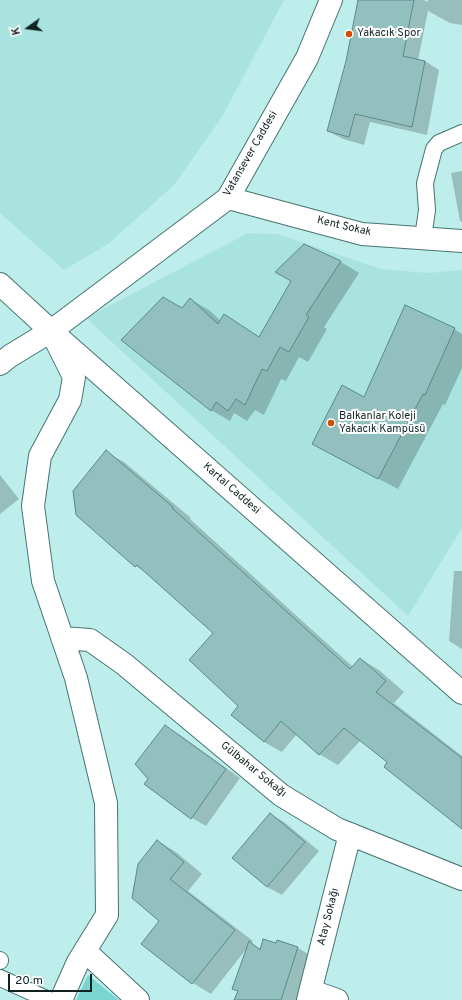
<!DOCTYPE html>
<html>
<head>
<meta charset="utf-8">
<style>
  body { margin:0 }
  #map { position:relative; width:462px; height:1000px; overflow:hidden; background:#beeeeb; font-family:Overpass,sans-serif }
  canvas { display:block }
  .north { position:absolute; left:8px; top:8px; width:40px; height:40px; -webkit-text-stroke:3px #fff; paint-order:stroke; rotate:256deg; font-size:11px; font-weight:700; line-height:16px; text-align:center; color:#102222 }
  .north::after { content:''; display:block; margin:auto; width:14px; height:18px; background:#102222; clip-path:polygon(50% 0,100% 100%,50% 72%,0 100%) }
  .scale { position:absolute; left:8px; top:974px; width:84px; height:18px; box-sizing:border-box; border:2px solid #102222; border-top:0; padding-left:5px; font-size:12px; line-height:14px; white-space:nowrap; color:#102222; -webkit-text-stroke:3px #fff; paint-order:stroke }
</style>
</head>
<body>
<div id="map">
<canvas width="462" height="1000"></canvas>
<div class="north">K</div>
<div class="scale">20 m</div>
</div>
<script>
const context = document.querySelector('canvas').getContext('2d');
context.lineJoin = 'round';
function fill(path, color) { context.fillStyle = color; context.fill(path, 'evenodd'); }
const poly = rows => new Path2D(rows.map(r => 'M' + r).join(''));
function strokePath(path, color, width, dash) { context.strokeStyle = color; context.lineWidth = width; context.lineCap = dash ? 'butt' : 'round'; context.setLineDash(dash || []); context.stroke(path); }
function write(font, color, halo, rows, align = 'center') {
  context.font = font + ' Overpass,sans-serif'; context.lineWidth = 4; context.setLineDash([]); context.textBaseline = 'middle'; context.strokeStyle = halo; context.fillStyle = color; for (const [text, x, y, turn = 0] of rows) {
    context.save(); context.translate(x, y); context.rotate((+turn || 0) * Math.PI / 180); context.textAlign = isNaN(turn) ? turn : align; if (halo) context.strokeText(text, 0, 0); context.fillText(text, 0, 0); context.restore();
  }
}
const built = poly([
  [0,0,284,0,222,117,174,185,108,244,64,270,0,213],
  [248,233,277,234,381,269,428,273,462,270,462,528,408,616,86,318]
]);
const green = poly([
  [88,975,119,1000,76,1000]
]);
const shadow = poly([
  [359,0,424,0,428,2,428,0,462,0,462,25,450,23,428,11,418,60,425,61,439,70,427,135,370,122,364,145,343,139,328,131,347,61],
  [462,171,462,222,460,221,451,173],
  [304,245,341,262,359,273,324,327,327,329,308,362,299,357,286,381,281,379,264,415,255,410,247,421,234,413,230,421,211,410,182,309,190,299,209,310,221,321,225,316,260,338,292,281],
  [454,329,462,334,462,368,445,405,443,404,398,489,333,455,364,398],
  [106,452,124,462,191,518,190,519,353,667,361,659,379,670,404,692,394,703,462,756,462,828,389,762,361,740,338,765,319,754,297,734,282,752,264,742,239,706,215,633,147,573,136,566],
  [0,475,19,499,0,514],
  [454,571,462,571,462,649,449,641],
  [165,726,180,735,240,778,206,826,192,818,149,779],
  [270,814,284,822,319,851,282,895,267,887],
  [158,841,176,852,202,874,188,891,253,941,251,943,261,949,276,944,278,941,298,948,318,960,304,1000,242,1000,238,992,234,989,247,948,211,994,193,983,143,944,160,921]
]);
const building = poly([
  [358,0,414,0,403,56,425,61,412,127,355,114,349,137,327,131,346,61,358,0],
  [304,244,341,261,306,315,309,317,289,352,280,347,267,371,262,369,245,405,236,399,228,411,216,402,211,411,121,340,163,297,182,308,190,298,218,324,224,314,259,337,291,281,275,272,304,244],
  [405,305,455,328,425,395,423,394,378,479,312,444,342,385,364,397,405,305],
  [106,450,173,507,172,508,350,669,360,658,386,681,376,692,462,758,462,829,384,767,387,762,344,728,319,755,281,721,264,742,231,715,238,706,189,660,213,633,137,565,135,567,76,515,73,491,106,450],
  [165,725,226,769,191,819,144,784,148,779,135,764,165,725],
  [270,813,305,842,267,887,232,858,270,813],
  [157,840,184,862,170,879,235,930,192,984,141,944,159,921,132,898,138,864,157,840],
  [263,939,276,943,277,940,298,947,281,1000,234,1000,238,991,232,989,249,941,260,950,263,939]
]);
const lane = poly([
  [423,238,427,210,425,183,434,149,439,143,462,133],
  [0,960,0,961],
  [0,978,49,1000]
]);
const street = poly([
  [228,198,362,234,462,241],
  [51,331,74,377,70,400,40,456,33,506,43,581,76,678,106,803,107,915,78,962,61,1000],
  [62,638,90,640,124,664,281,795,337,829,462,879],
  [85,951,138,1000],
  [311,991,337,1000],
  [308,1000,350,834]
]);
const secondary = poly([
  [0,284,51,331,462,693],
  [0,364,10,356,51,331,228,198,307,58,331,0]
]);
const markers = [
  [349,34,4,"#d24e01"],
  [331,423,4,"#d24e01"]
];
const poiNames = [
  ["Yakacık Spor",357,34],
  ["Balkanlar Koleji",339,417],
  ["Yakacık Kampüsü",339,430]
];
const streetNames = [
  ["Vatansever Caddesi",251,154,-60],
  ["Kent Sokak",344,227,13],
  ["Kartal Caddesi",231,489,41],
  ["Gülbahar Sokağı",253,770,39],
  ["Atay Sokağı",329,917,-76]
];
fill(built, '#a9e3df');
fill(green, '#7ad5d0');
fill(shadow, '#0003');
fill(building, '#92c0be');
strokePath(building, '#5c8987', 1);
strokePath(lane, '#467371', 18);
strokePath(street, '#467371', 24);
strokePath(secondary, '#467371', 24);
strokePath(lane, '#fff', 16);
strokePath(street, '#fff', 22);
strokePath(secondary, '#fff', 22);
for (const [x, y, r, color] of markers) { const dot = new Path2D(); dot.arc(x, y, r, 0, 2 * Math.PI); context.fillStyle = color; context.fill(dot); strokePath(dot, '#fff', 1.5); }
write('11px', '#102222', '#fff', poiNames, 'left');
write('11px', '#102222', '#fff', streetNames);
</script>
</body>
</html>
